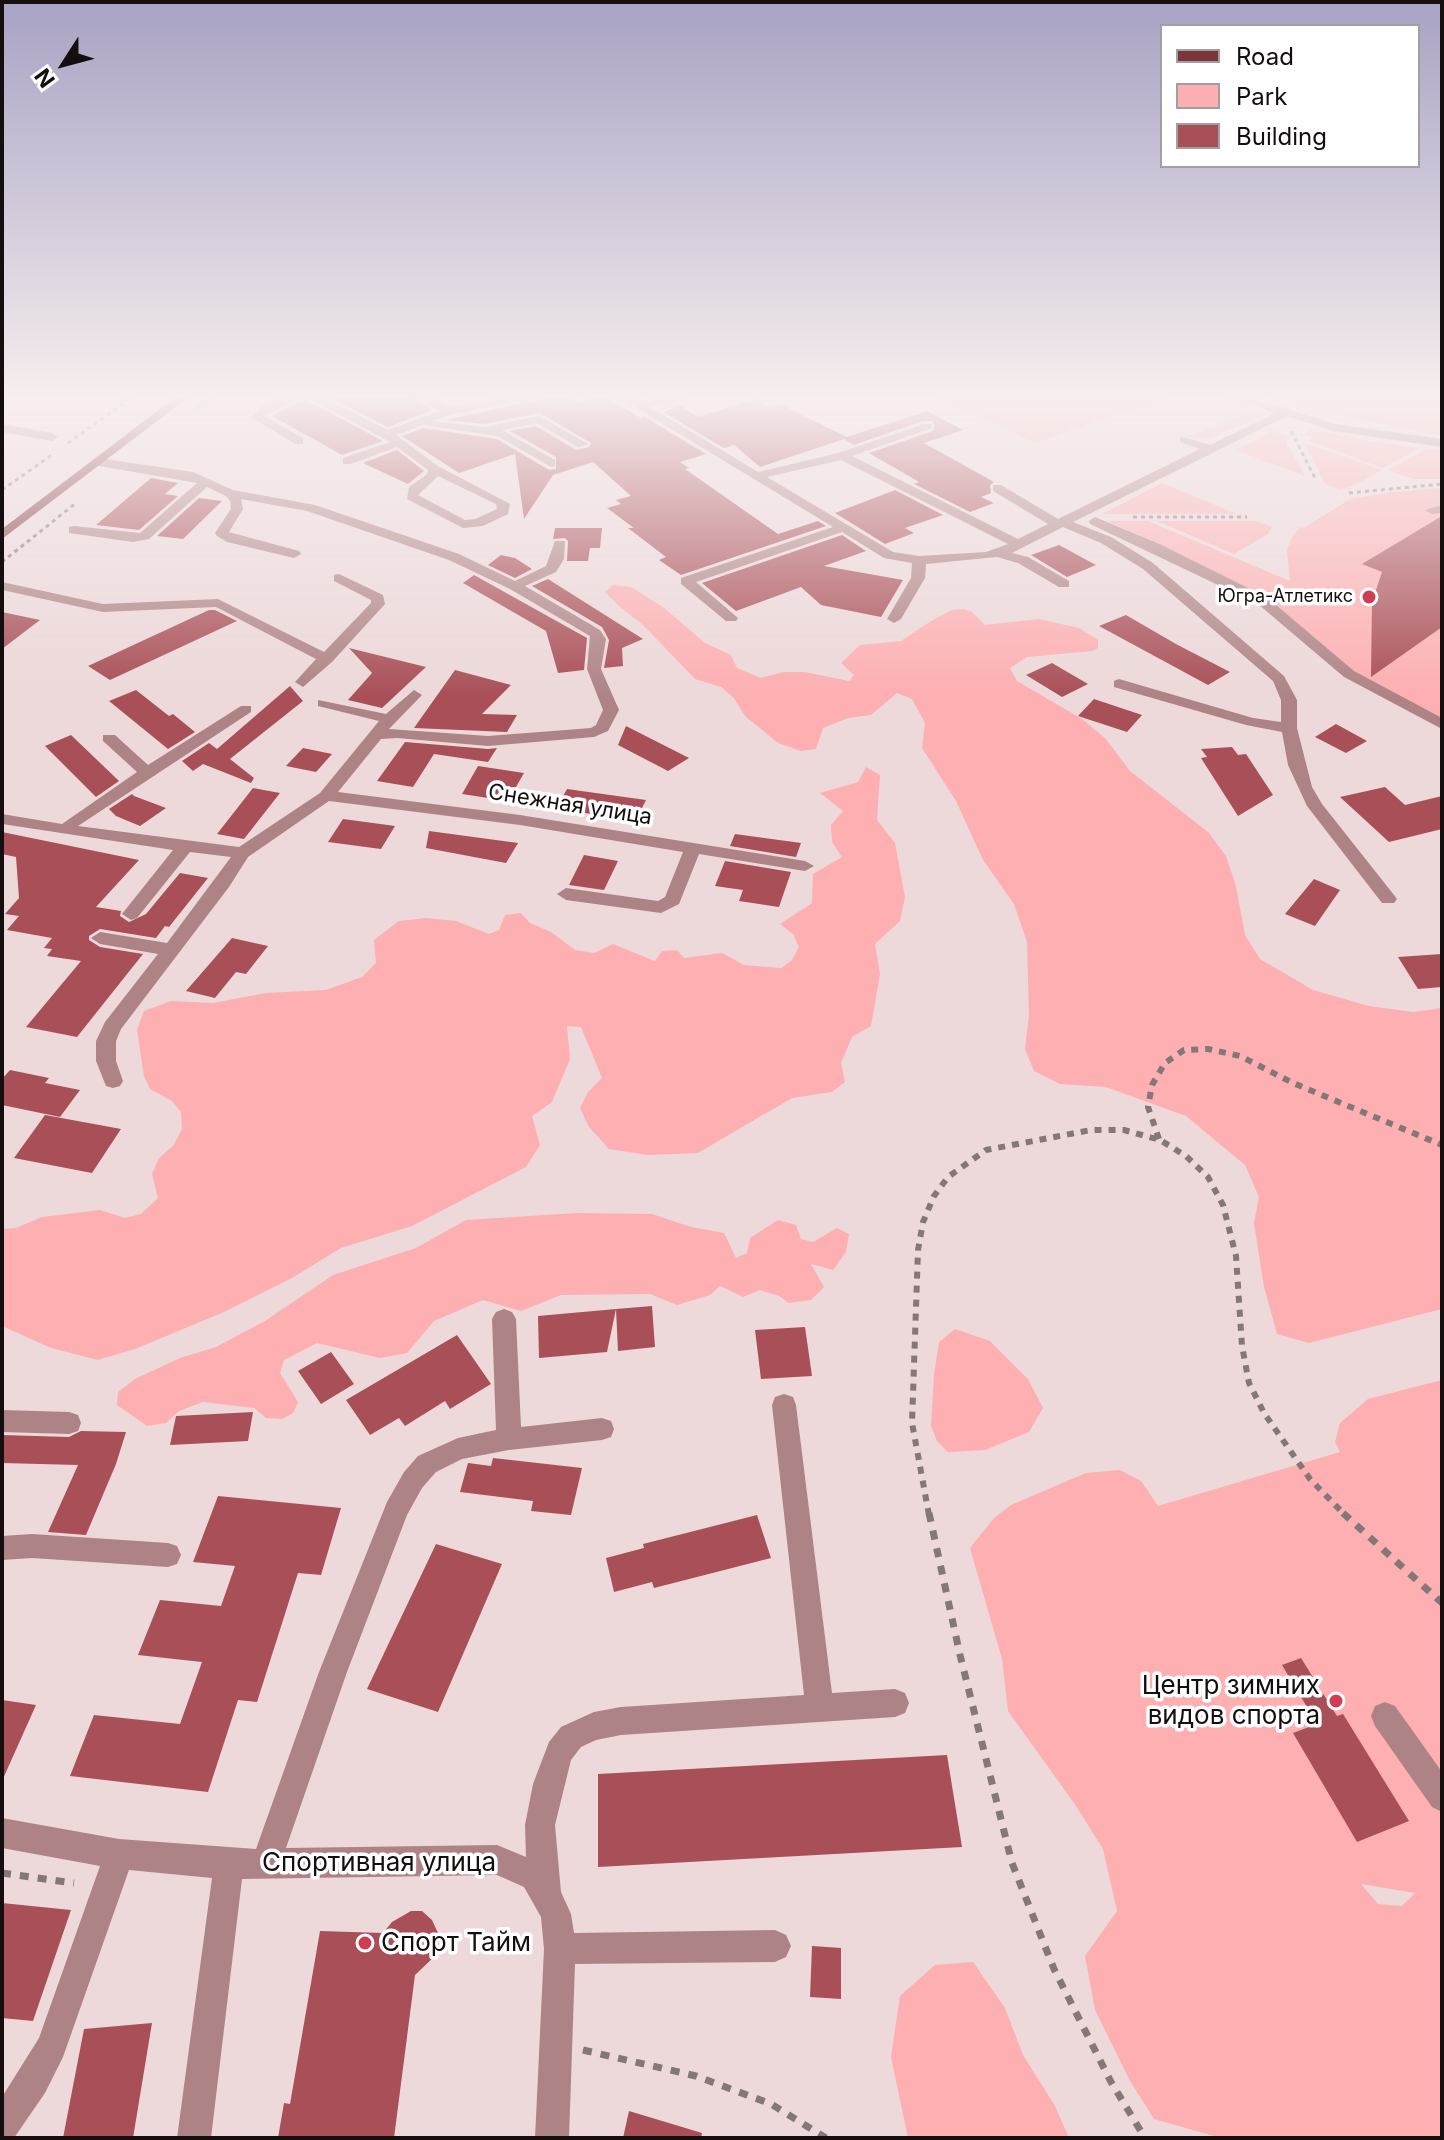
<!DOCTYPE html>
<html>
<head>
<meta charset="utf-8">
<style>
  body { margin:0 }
  #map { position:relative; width:1444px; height:2140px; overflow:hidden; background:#edd9da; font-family:Inter,sans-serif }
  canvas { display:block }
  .frame { position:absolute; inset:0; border:4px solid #150e0f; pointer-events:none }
  .legend { position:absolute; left:1160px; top:24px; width:260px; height:144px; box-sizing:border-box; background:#fff; border:2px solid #a19f9f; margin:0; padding:10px 14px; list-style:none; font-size:24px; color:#150e0f }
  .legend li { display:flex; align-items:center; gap:16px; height:40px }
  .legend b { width:40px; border:2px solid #a19f9f }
  .north { position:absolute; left:24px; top:24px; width:80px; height:80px; -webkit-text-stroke:6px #fff; paint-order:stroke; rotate:234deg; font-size:22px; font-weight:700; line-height:32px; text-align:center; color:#150e0f }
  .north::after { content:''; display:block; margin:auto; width:28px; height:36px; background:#150e0f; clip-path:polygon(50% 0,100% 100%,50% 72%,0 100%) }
</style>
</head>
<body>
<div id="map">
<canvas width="1444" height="2140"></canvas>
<div class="frame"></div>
<ul class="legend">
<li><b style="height:10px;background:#7d353c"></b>Road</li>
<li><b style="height:22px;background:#fdafb2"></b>Park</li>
<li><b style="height:22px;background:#a94f58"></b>Building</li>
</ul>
<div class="north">N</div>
</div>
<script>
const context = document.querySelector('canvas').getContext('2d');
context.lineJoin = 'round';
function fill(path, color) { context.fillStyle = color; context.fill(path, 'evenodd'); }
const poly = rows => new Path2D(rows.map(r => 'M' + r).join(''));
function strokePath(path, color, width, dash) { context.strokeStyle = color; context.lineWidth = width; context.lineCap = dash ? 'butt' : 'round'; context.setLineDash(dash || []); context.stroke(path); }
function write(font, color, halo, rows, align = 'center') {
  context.font = font + ' Inter,sans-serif'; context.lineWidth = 7; context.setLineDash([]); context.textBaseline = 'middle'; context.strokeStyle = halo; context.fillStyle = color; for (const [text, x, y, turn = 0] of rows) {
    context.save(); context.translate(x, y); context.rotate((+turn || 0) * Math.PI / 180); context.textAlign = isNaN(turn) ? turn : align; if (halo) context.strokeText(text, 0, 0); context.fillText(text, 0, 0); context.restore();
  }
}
const green = poly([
  [938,396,1168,396,1035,443],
  [1272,396,1442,396,1442,436,1338,415],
  [1245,409,1258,410,1265,415,1208,439,1187,437,1241,416,1238,412],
  [1312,429,1363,440,1419,448,1383,468,1308,441,1313,437,1304,434],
  [1273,431,1287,436,1287,444,1305,476,1235,450],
  [1305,443,1382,470,1351,487,1340,489,1325,484],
  [1426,449,1442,450,1442,479,1414,479,1388,470],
  [1162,483,1237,514,1102,514],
  [1442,488,1442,719,1357,674,1272,601,1171,549,1107,521,1148,521,1290,581,1287,550,1292,537,1301,527,1304,528,1350,499,1393,492],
  [1157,521,1256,521,1272,527,1268,534,1234,554],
  [613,585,631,587,663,607,705,643,731,655,737,668,761,678,783,672,805,672,849,681,854,675,841,663,860,645,901,641,931,621,952,610,963,609,971,611,985,625,1039,619,1079,628,1098,640,1098,648,1092,651,1027,657,1010,668,1017,681,1082,719,1106,739,1130,771,1208,832,1226,856,1236,886,1245,935,1260,959,1313,990,1369,1006,1413,1012,1442,1008,1442,1309,1309,1343,1277,1334,1264,1287,1254,1223,1259,1197,1245,1165,1186,1116,1106,1087,1060,1084,1034,1071,1025,1049,1029,1015,1027,942,1014,904,983,860,956,801,922,748,925,723,912,699,897,693,871,715,848,718,823,728,816,749,801,751,778,743,745,716,734,698,721,687,695,679,643,625,619,606,605,592],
  [866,767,880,775,877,820,895,843,905,897,900,921,875,944,880,974,871,1026,852,1037,841,1063,845,1082,832,1092,792,1098,698,1153,648,1155,609,1149,589,1127,580,1108,588,1092,602,1078,581,1027,567,1026,570,1059,552,1102,532,1116,540,1145,526,1167,412,1226,341,1248,292,1278,224,1312,135,1349,98,1360,51,1348,2,1326,2,1229,16,1228,42,1217,100,1210,125,1218,141,1214,158,1198,152,1174,159,1158,173,1146,182,1129,181,1112,172,1101,150,1089,144,1076,137,1030,144,1011,171,1001,213,1003,266,993,326,990,362,977,376,963,374,940,399,921,426,918,456,921,489,934,499,930,505,915,521,913,530,923,551,932,575,950,594,953,613,944,655,961,662,951,677,950,684,958,722,953,744,965,781,968,792,960,799,947,793,934,780,924,812,903,813,874,842,857,832,842,831,825,843,811,820,793,858,782],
  [577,1213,652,1214,691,1227,724,1233,736,1258,747,1253,750,1238,778,1220,796,1225,801,1239,813,1242,837,1228,849,1234,846,1252,833,1270,811,1264,824,1287,811,1300,789,1303,779,1296,760,1290,743,1297,720,1286,710,1295,677,1305,650,1294,561,1295,521,1311,483,1300,434,1321,407,1353,380,1358,317,1343,284,1360,280,1373,298,1402,293,1413,282,1419,266,1418,254,1408,203,1402,179,1411,166,1423,147,1426,117,1405,118,1392,135,1379,180,1358,216,1347,265,1321,333,1275,416,1248,466,1220],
  [955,1329,990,1341,1028,1379,1043,1408,1029,1432,985,1450,948,1452,937,1441,931,1426,934,1375,939,1342],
  [1442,1380,1442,2138,1221,2138,1154,2119,1130,2081,1095,2010,1085,1956,1117,1911,1103,1849,1074,1803,1008,1711,1002,1659,970,1548,994,1518,1011,1505,1086,1473,1120,1470,1141,1481,1158,1506,1340,1452,1335,1442,1340,1423,1368,1399],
  [1361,1884,1415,1893,1402,1906,1378,1904],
  [973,1962,1005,2008,1023,2055,1055,2106,1069,2138,908,2138,891,2057,900,1996,935,1965]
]);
const building = poly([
  [326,396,410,396,433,410,388,427],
  [543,396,568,396,569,404,604,396,641,418,645,417,706,454,680,462,689,468,685,469,778,534,818,521,826,526,681,575,659,560,666,557,628,528,634,528,607,508,621,504,616,500,631,496,593,462,553,475,524,519,515,454,459,473,402,436,423,428,497,439,549,470,556,469,556,457,510,431,536,426,576,450,589,447,591,443,540,413,484,424,446,420,541,399],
  [304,399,383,441,342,455,272,416],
  [754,399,769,407,780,404,847,437,927,411,963,430,924,443,994,482,990,485,991,493,981,497,994,503,970,512,914,484,919,482,869,453,933,431,935,424,932,421,923,421,854,445,844,439,760,467,734,445,724,448,663,412,681,406,698,417],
  [397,450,424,471,408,484,363,463],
  [151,478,178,483,165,494,178,496,139,530,96,525],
  [895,490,943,515,905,528,914,533,885,544,835,513],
  [199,498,222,501,183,539,157,536],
  [1442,516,1442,627,1371,677,1372,602,1382,572,1362,564],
  [555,528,602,528,600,548,590,548,588,561,567,561,568,541,565,538,553,539],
  [842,535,866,551,824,566,903,580,881,617,821,605,801,587,736,611,702,583],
  [1059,545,1096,565,1067,577,1031,555],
  [501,555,515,558,532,569,515,578,488,565],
  [474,575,587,638,584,670,558,673,546,631,463,583],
  [548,579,643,639,622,648,623,666,604,668,609,640,602,627,532,586],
  [209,610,215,610,237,621,110,680,88,666],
  [2,612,40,620,2,649],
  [1126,615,1176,644,1230,672,1208,685,1099,626],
  [349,648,426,667,382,708,348,700,372,673],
  [1052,663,1088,684,1062,697,1026,675],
  [455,670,511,685,482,714,517,715,507,732,414,728],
  [290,686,303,701,230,759,254,778,251,783,203,764,193,771,182,761,209,743,217,749],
  [136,690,169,716,173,714,195,732,168,749,109,701],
  [1094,699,1142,715,1127,732,1078,716],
  [1336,724,1367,741,1346,753,1315,737],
  [626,726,689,758,668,771,618,745],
  [71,735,119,781,96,797,45,746],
  [405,742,488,749,497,748,488,762,434,754,413,787,377,781],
  [1232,747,1238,755,1246,754,1273,795,1238,816,1201,758,1207,757,1201,749],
  [303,748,332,754,316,772,286,766],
  [478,766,524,773,508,801,462,794],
  [1385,787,1405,805,1442,796,1442,829,1389,842,1340,797],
  [253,788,280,793,244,839,217,834],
  [567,789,646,800,636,820,556,809],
  [132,794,134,796,166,808,140,826,116,816,109,809],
  [343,819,373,823,395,826,381,849,328,842],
  [429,831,518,843,506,863,426,848],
  [2,832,139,860,96,907,121,911,120,916,129,922,146,914,180,873,208,878,169,927,165,926,156,938,100,929,89,936,89,940,100,947,143,954,77,1037,26,1027,81,961,47,956,52,949,44,948,52,938,7,930,19,916,5,914,19,898,16,857,2,854],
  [735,834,801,843,796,857,730,846],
  [584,855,618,861,604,890,569,885],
  [725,861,791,872,779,907,739,901,743,890,715,886],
  [1314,879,1340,890,1315,926,1285,914],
  [232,938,268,946,246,974,236,972,215,998,186,991],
  [1442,954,1442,987,1418,989,1398,957],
  [10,1070,49,1078,45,1083,80,1090,60,1117,2,1105,2,1079],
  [45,1115,121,1129,92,1173,14,1158],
  [652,1306,655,1347,618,1351,616,1309],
  [616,1309,607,1352,539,1358,538,1316],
  [805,1327,812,1376,761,1379,755,1330],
  [457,1335,491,1384,450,1409,445,1401,405,1426,399,1418,370,1435,346,1400],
  [331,1352,354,1384,321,1404,298,1371],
  [253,1412,248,1441,170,1445,176,1416],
  [81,1431,126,1432,116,1464,86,1535,48,1532,78,1465,2,1463,2,1435,69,1437],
  [493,1458,582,1468,571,1515,531,1511,533,1501,460,1492,468,1463,491,1466],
  [218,1496,341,1508,321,1575,298,1573,257,1702,238,1700,208,1792,70,1776,94,1715,180,1724,202,1662,138,1655,160,1600,221,1606,235,1566,193,1562],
  [757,1515,771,1558,654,1588,652,1582,614,1592,606,1558,644,1548,643,1544],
  [436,1544,502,1564,438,1712,367,1689],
  [1301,1658,1337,1716,1343,1714,1409,1821,1357,1842,1293,1733,1317,1724,1282,1665],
  [2,1700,36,1705,2,1781],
  [947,1755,962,1847,598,1867,598,1774],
  [2,1903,71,1910,33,2021,2,2018],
  [411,1911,422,1911,432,1920,438,1933,439,1945,435,1956,415,1975,394,2138,278,2138,284,2103,290,2104,320,1931,383,1933,392,1922],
  [812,1946,841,1948,841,1999,810,1997],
  [152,2023,133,2138,63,2138,84,2029],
  [629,2111,702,2133,701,2138,623,2138]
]);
const pathFar2 = poly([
  [197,408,213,396],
  [1291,431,1316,480],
  [68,443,134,396],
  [2,490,53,454],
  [1349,493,1442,484],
  [1133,517,1247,517],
  [2,562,76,503]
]);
const pathFar1 = poly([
  [1159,1139,1148,1107,1152,1085,1165,1063,1184,1050,1208,1049,1240,1056,1293,1083,1442,1145],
  [929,1515,912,1423,918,1250,923,1222,934,1196,948,1177,986,1150,1091,1130,1124,1130,1160,1140,1186,1156,1208,1177,1223,1205,1236,1256,1242,1346,1249,1383,1264,1413,1310,1479,1345,1515]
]);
const path = poly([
  [929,1513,960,1655,1012,1863,1054,1969,1111,2082,1145,2138],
  [1343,1513,1442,1603],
  [2,1873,74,1883],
  [583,2050,696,2076,771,2104,826,2138]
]);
const minor = poly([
  [287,396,303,396,264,416,303,438,303,444,295,444,251,417,261,407,287,396],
  [305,396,320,396,388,430,440,411,413,396,428,396,451,407,501,397,540,396,453,414,433,421,484,427,539,416,588,444,578,447,537,423,502,430,555,460,555,466,551,467,498,436,423,425,396,435,438,466,510,504,508,514,483,526,463,528,407,499,409,487,426,475,428,470,397,447,351,464,343,464,343,458,390,442,305,396],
  [438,476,496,504,497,509,475,519,465,520,418,495,438,476],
  [617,396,631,396,642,402,670,396,691,396,650,407,758,472,838,453,924,424,932,424,932,428,852,456,1018,539,1048,524,993,491,993,485,1001,485,1058,519,1200,449,1180,442,1180,436,1210,445,1275,413,1228,396,1245,396,1335,424,1442,439,1442,447,1333,431,1287,416,1073,522,1111,537,1153,563,1284,676,1297,700,1297,728,1312,787,1322,804,1394,895,1397,899,1394,903,1382,903,1307,806,1288,765,1282,732,1246,725,1114,687,1114,681,1119,679,1253,718,1281,722,1281,700,1273,681,1143,569,1101,543,1063,527,1012,553,1028,557,1069,581,1069,587,1059,587,1018,563,997,557,926,564,925,578,901,619,894,623,887,619,911,578,912,563,884,558,842,532,696,582,738,618,736,621,726,621,681,584,681,578,833,527,617,396],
  [841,460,1008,544,986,552,919,556,893,552,767,477,841,460],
  [2,424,52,433,58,437,52,441,2,432,2,424],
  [98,458,193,472,233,490,315,505,459,554,515,581,546,566,555,541,565,541,564,559,556,572,525,586,600,630,606,639,601,669,619,710,608,731,594,737,488,746,397,738,381,739,338,792,520,815,805,861,814,866,805,871,699,854,679,904,661,913,566,900,557,894,566,888,658,901,665,897,683,852,520,825,329,801,248,857,229,887,121,1029,116,1041,116,1061,123,1081,120,1086,113,1088,106,1086,96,1061,96,1041,105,1022,158,954,100,944,91,938,100,932,167,943,231,857,190,852,137,918,131,920,122,914,173,850,2,824,2,814,62,824,137,772,103,741,103,735,115,735,148,765,241,706,251,706,251,712,78,826,239,847,320,793,379,721,318,706,318,700,386,714,414,690,422,695,389,729,488,736,591,728,596,725,603,710,587,669,590,636,510,589,449,560,307,511,241,499,243,509,229,532,299,551,301,554,294,558,227,542,217,536,215,533,231,509,230,501,226,496,207,487,149,539,133,542,69,533,69,527,74,526,140,533,197,483,94,465,92,462,98,458],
  [1442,505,1442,513,1431,514,1425,510,1442,505],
  [1095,517,1162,545,1268,598,1354,671,1442,718,1442,729,1344,677,1258,604,1090,524,1089,521,1095,517],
  [339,574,383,595,385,604,332,662,303,687,295,682,316,659,216,607,103,612,2,590,2,582,103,604,218,599,324,652,371,603,371,600,334,581,334,575,339,574],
  [504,1309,512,1312,516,1319,521,1427,602,1418,611,1421,614,1429,611,1437,602,1440,509,1450,462,1459,436,1472,422,1488,407,1515,347,1672,286,1848,497,1845,526,1857,525,1825,533,1784,549,1742,561,1727,594,1712,621,1707,804,1695,772,1405,775,1397,784,1394,793,1397,796,1405,832,1693,895,1689,905,1693,909,1703,905,1713,895,1717,621,1735,596,1740,581,1747,571,1760,555,1825,561,1892,571,1914,574,1933,775,1930,786,1935,791,1946,786,1957,775,1962,575,1964,569,2138,535,2138,544,1949,541,1917,524,1887,497,1875,242,1879,211,2138,177,2138,212,1878,129,1870,63,2057,45,2093,14,2138,2,2138,2,2097,39,2038,100,1866,2,1848,2,1818,119,1839,256,1849,319,1672,387,1502,404,1472,418,1456,458,1438,496,1430,492,1319,496,1312,504,1309],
  [2,1410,69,1412,78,1415,81,1423,78,1431,69,1434,2,1432,2,1410],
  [32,1534,168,1543,177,1546,181,1555,177,1564,168,1567,32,1558,2,1560,2,1536,32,1534],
  [1385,1702,1395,1706,1442,1772,1442,1812,1432,1807,1375,1726,1371,1716,1375,1706,1385,1702]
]);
const major = poly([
  [177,396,190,396,2,539,2,529,177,396]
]);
const markers = [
  [1369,597,8,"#ce3d54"],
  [1336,1701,8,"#ce3d54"],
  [365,1943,8,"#ce3d54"]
];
const farPoinames = [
  ["Югра-Атлетикс",1353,597]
];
const streetNames = [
  ["Снежная улица",570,805,9]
];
const nearPoinames = [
  ["Центр зимних",1320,1686],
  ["видов спорта",1320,1716],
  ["Спорт Тайм",381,1943,"left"]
];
const nearStreetnames = [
  ["Спортивная улица",379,1863]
];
fill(green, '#fdafb2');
fill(building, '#a94f58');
strokePath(pathFar2, '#847778', 3, [4, 4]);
strokePath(pathFar1, '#847778', 6, [7, 7]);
strokePath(path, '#847778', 7, [9, 9]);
fill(minor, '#ae8385');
fill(major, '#7d353c');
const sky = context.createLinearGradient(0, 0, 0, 696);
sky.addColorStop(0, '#a8a2c4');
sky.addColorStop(0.57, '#f7eeee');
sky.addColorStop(1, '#f7eeee00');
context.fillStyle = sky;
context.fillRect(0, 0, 1444, 696);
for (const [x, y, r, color] of markers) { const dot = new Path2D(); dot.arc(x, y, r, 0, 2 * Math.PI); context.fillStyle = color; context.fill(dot); strokePath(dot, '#fff', 3); }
write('18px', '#150e0f', '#fff', farPoinames, 'right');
write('22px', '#150e0f', '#fff', streetNames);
write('26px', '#150e0f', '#fff', nearPoinames, 'right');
write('26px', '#150e0f', '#fff', nearStreetnames);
</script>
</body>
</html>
